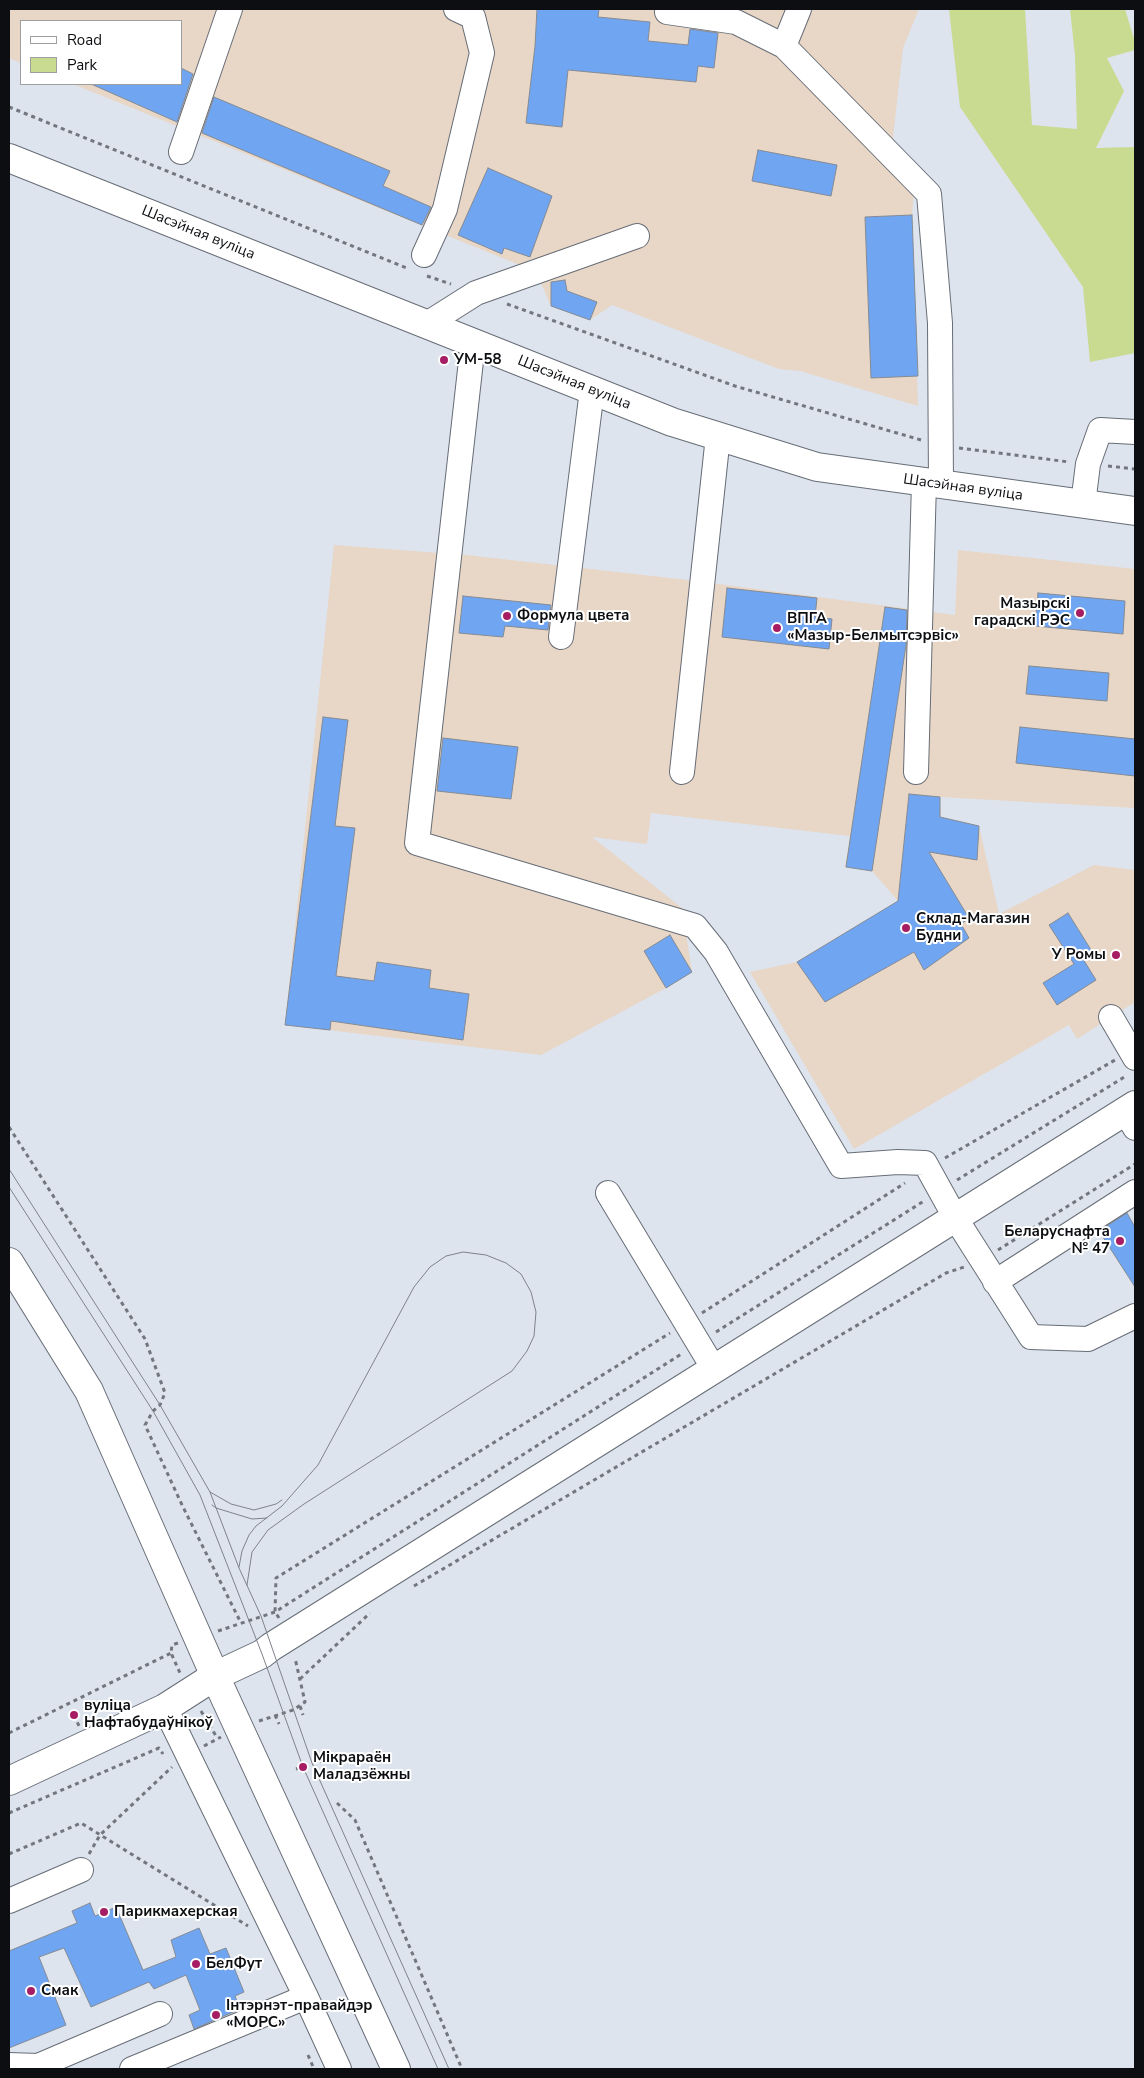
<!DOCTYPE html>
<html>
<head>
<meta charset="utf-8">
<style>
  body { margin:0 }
  #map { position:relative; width:1144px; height:2078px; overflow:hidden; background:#dde4ee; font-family:"Nunito Sans",sans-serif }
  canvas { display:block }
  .frame { position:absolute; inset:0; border:10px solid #0c0e11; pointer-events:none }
  .legend { position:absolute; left:20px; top:20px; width:162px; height:65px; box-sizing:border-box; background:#fff; border:1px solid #9e9fa0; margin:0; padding:6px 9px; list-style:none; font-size:15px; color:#0c0e11 }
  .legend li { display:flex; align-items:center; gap:10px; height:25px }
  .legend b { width:25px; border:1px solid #9e9fa0 }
</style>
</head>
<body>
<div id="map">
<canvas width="1144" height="2078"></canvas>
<div class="frame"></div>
<ul class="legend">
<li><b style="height:6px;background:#fff"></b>Road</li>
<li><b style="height:14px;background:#c8db91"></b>Park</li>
</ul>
</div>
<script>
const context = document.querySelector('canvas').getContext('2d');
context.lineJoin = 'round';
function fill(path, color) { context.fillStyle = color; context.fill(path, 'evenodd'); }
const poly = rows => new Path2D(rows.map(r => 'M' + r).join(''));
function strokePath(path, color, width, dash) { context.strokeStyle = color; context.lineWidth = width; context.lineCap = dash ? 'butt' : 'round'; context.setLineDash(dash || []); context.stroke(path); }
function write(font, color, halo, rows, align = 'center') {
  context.font = font + ' "Nunito Sans",sans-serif'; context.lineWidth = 4; context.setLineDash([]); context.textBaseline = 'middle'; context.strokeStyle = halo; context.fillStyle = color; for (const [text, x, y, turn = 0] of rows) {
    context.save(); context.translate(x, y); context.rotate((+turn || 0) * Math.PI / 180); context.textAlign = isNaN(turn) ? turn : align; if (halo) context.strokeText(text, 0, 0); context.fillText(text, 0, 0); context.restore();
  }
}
const industrial = poly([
  [9,9,919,9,903,48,890,165,914,191,912,215,918,406,800,371,779,369,612,305,590,320,551,306,530,258,527,268,73,84,181,84,181,21,21,21,21,63,9,58],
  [334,545,466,555,688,580,955,615,958,550,1135,569,1135,808,940,797,941,817,979,826,999,914,1094,865,1135,870,1135,1002,1077,1039,1069,1025,854,1149,750,972,797,962,898,901,872,871,845,867,850,836,651,813,647,844,592,837,682,908,692,972,666,988,541,1055,285,1025]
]);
const green = poly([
  [949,9,1025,9,1032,125,1077,129,1075,56,1070,9,1125,9,1135,42,1135,50,1107,58,1124,91,1096,148,1135,147,1135,353,1090,362,1083,287,960,107]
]);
const building = poly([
  [537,9,599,9,598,17,650,22,648,41,688,45,690,29,718,33,714,68,698,66,696,82,568,70,562,127,526,123,535,46,537,9],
  [181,68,193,74,177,122,91,84,181,84,181,68],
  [214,97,390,171,383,186,431,207,422,225,202,133,214,97],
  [758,150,837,165,831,196,752,181,758,150],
  [488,168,552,196,530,257,504,248,502,254,458,235,488,168],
  [912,215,918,376,871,378,865,217,912,215],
  [565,280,567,291,597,302,590,320,551,306,551,282,565,280],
  [727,588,817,598,815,617,832,619,829,649,722,637,727,588],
  [1038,593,1125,601,1123,634,1035,626,1038,593],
  [463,596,551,605,548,630,505,626,503,637,459,633,463,596],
  [885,607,907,610,906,645,872,871,846,867,885,607],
  [1029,666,1109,673,1107,701,1026,694,1029,666],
  [323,717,348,720,335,826,355,828,336,976,374,981,377,962,431,970,429,988,469,994,463,1040,331,1021,330,1030,285,1025,323,717],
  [1020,727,1135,739,1135,776,1016,763,1020,727],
  [443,738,518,747,511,799,437,791,443,738],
  [909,794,940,797,940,817,979,826,977,860,929,852,969,918,961,924,969,938,924,970,914,952,825,1002,797,962,898,901,909,794],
  [1068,913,1093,953,1083,959,1096,980,1057,1005,1043,983,1074,964,1049,925,1068,913],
  [670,935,692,972,666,988,644,951,670,935],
  [1127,1213,1135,1227,1135,1287,1099,1231,1127,1213],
  [90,1903,95,1916,116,1907,143,1970,176,1957,171,1940,199,1928,210,1954,226,1948,244,1992,235,1996,240,2009,194,2029,189,2015,200,2010,186,1975,154,1989,149,1982,91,2007,64,1948,39,1957,66,2025,9,2048,9,1951,77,1923,72,1911,90,1903]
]);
const path = poly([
  [9,107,409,269],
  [427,276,451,284],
  [507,304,735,386,921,440],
  [959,448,1069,462],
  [1108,466,1135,469],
  [9,1127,145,1339,165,1393,160,1405,153,1411,145,1425,183,1507,241,1623],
  [945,1158,1115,1060],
  [957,1180,1126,1076],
  [998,1250,1135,1164],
  [702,1313,905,1183],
  [716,1332,924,1201],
  [414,1586,946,1273,964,1267],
  [279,1618,275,1612,276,1578,670,1333],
  [218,1631,275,1612,683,1353],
  [178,1643,172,1645,171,1653,180,1673],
  [300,1679,370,1613],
  [300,1706,303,1715],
  [201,1711,216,1736],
  [74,1715,79,1726],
  [275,1715,279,1724],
  [259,1721,293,1710,305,1702,295,1658],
  [9,1733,171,1653],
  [204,1746,221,1737],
  [312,1763,321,1761],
  [296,1769,303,1767],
  [337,1803,355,1820,462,2069],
  [9,1813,159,1748,163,1754],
  [9,1854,81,1823,248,1926],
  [89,1854,100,1835,172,1767],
  [308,2055,314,2069]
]);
const minor = poly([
  [668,9,667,12,736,22,784,46],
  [799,9,784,46,929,194,940,323,941,485],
  [181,152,230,9],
  [424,255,445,209,482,53,473,17,456,9],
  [427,324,476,293,637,236],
  [473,343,417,843,695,926,716,952,841,1166,898,1162,925,1163,956,1219,1031,1337,1088,1339,1135,1316],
  [1083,504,1088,464,1100,430,1135,432],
  [561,637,592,390],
  [682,772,718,436],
  [916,772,924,482],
  [1111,1017,1135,1058],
  [1125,1111,1135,1128],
  [608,1193,714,1369],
  [995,1282,1135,1192],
  [165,1708,306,1997,339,2069],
  [9,1901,81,1870],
  [9,2065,38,2066,160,2014],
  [132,2069,306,1997]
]);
const major = poly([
  [9,158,672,422,817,467,1135,511],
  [9,1262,89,1391,215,1676,396,2069],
  [9,1781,165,1708,215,1676,262,1654,271,1647,1135,1105]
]);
const tram = poly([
  [9,1169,160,1405,210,1492,239,1568,261,1616,312,1763,449,2069],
  [9,1187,153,1411,200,1495,262,1654,303,1767,438,2069],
  [210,1492,231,1504,254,1510,276,1504,282,1500],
  [212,1505,216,1508,252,1519,267,1518],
  [239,1567,242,1551,249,1535,256,1526,282,1506,318,1465,414,1287,430,1267,446,1256,463,1252,486,1255,506,1263,521,1274,531,1292,536,1312,534,1336,527,1351,512,1371,304,1504,268,1530,252,1552,247,1585]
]);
const markers = [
  [444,360,5,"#a61d63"],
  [1080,613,5,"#a61d63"],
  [507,616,5,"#a61d63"],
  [777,628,5,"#a61d63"],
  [906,928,5,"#a61d63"],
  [1116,955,5,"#a61d63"],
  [1120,1241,5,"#a61d63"],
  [74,1715,5,"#a61d63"],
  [303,1767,5,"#a61d63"],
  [104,1912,5,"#a61d63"],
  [196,1964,5,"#a61d63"],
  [31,1991,5,"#a61d63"],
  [216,2015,5,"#a61d63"]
];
const streetNames = [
  ["Шасэйная вуліца",198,233,22],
  ["Шасэйная вуліца",574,383,22],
  ["Шасэйная вуліца",963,488,8]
];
const poiNames = [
  ["УМ-58",454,360],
  ["Мазырскі",1070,604,"right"],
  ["гарадскі РЭС",1070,621,"right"],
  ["Формула цвета",517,616],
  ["ВПГА",787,619],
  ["«Мазыр-Белмытсэрвіс»",787,636],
  ["Склад-Магазин",916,919],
  ["Будни",916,936],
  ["У Ромы",1106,955,"right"],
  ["Беларуснафта",1110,1232,"right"],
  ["№ 47",1110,1249,"right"],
  ["вуліца",84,1706],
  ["Нафтабудаўнікоў",84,1723],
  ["Мікрараён",313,1758],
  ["Маладзёжны",313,1775],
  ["Парикмахерская",114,1912],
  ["БелФут",206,1964],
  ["Смак",41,1991],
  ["Інтэрнэт-правайдэр",226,2006],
  ["«МОРС»",226,2023]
];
fill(industrial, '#e8d6c6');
fill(green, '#c8db91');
fill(building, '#70a5f1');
strokePath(building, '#858b94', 1);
strokePath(minor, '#676d76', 26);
strokePath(major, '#676d76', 30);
strokePath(path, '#72767d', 3, [4, 4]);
strokePath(minor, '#fff', 24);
strokePath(major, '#fff', 28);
strokePath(tram, '#7e8289', 1);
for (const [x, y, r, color] of markers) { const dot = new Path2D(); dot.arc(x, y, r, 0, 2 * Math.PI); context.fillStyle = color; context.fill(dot); strokePath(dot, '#fff', 2); }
write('15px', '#0c0e11', '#fff', streetNames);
write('bold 15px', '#0c0e11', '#fff', poiNames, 'left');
</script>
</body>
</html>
